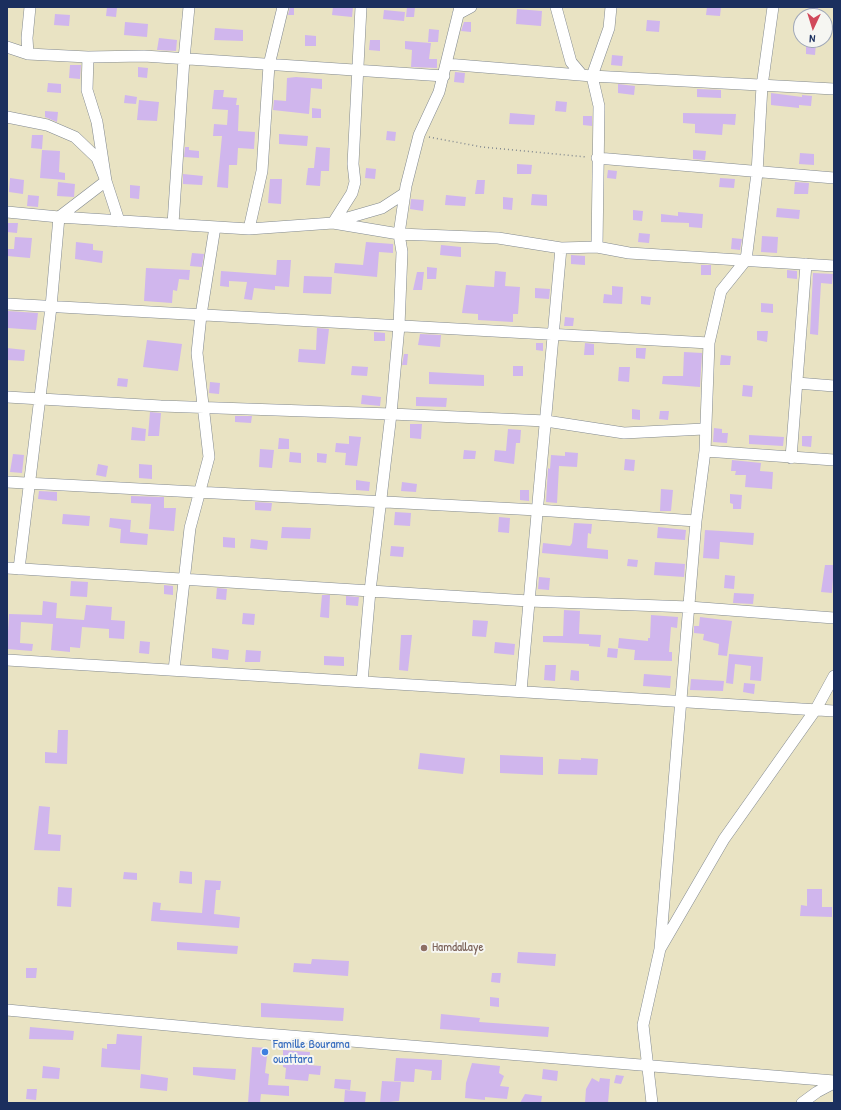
<!DOCTYPE html>
<html>
<head>
<meta charset="utf-8">
<style>
  body { margin:0 }
  #map { position:relative; width:841px; height:1110px; overflow:hidden; background:#e9e3c3; font-family:"Patrick Hand",sans-serif }
  canvas { display:block }
  .frame { position:absolute; inset:0; border:8px solid #1b2f5e; pointer-events:none }
  .north { position:absolute; left:793px; top:8px; width:40px; height:40px; box-sizing:border-box; background:#f6f6f2; border:1px solid #9ea6b7; border-radius:50%; rotate:184deg; font-size:11px; font-weight:700; line-height:16px; text-align:center; color:#1b2f5e }
  .north::after { content:''; display:block; margin:auto; width:14px; height:18px; background:#d1495b; clip-path:polygon(50% 0,100% 100%,50% 72%,0 100%) }
</style>
</head>
<body>
<div id="map">
<canvas width="841" height="1110"></canvas>
<div class="frame"></div>
<div class="north">N</div>
</div>
<script>
const context = document.querySelector('canvas').getContext('2d');
context.lineJoin = 'round';
function fill(path, color) { context.fillStyle = color; context.fill(path, 'evenodd'); }
const poly = rows => new Path2D(rows.map(r => 'M' + r).join(''));
function strokePath(path, color, width, dash) { context.strokeStyle = color; context.lineWidth = width; context.lineCap = dash ? 'butt' : 'round'; context.setLineDash(dash || []); context.stroke(path); }
function write(font, color, halo, rows, align = 'center') {
  context.font = font + ' "Patrick Hand",sans-serif'; context.lineWidth = 4; context.setLineDash([]); context.textBaseline = 'middle'; context.strokeStyle = halo; context.fillStyle = color; for (const [text, x, y, turn = 0] of rows) {
    context.save(); context.translate(x, y); context.rotate((+turn || 0) * Math.PI / 180); context.textAlign = isNaN(turn) ? turn : align; if (halo) context.strokeText(text, 0, 0); context.fillText(text, 0, 0); context.restore();
  }
}
const building = poly([
  [107,7,117,8,116,17,106,16],
  [290,7,294,7,294,15,288,15],
  [333,7,353,7,352,17,332,15],
  [407,7,415,7,414,17,406,17],
  [707,7,721,7,720,16,706,15],
  [809,7,818,8,818,16,808,16],
  [517,9,542,11,541,26,516,24],
  [384,10,405,12,404,21,383,19],
  [55,14,70,15,69,26,54,25],
  [647,20,660,21,659,32,646,31],
  [125,22,148,24,147,37,124,35],
  [464,22,471,22,471,32,461,31],
  [215,28,243,30,243,41,214,40],
  [429,29,439,30,438,42,428,42],
  [305,35,316,36,316,46,305,46],
  [159,38,177,40,176,51,157,50],
  [370,40,380,40,380,51,369,50],
  [405,41,431,43,429,59,437,59,437,68,411,67,412,50,405,49],
  [806,42,816,43,815,55,806,54],
  [612,55,623,56,622,66,611,65],
  [70,65,81,65,80,79,69,78],
  [138,67,148,68,147,78,138,77],
  [455,72,465,73,464,83,454,82],
  [296,77,322,79,322,89,311,88,309,114,273,110,274,100,286,101,287,78],
  [48,83,61,84,61,93,47,92],
  [618,84,635,86,634,95,618,93],
  [697,89,721,90,721,98,697,97],
  [214,90,224,90,223,97,237,98,236,105,239,105,238,131,255,132,254,149,238,148,237,165,229,165,228,188,217,187,222,136,213,136,214,124,227,125,228,110,212,109],
  [771,93,802,97,802,95,812,96,811,106,799,105,799,108,771,105],
  [125,95,137,97,136,104,124,103],
  [139,100,159,102,157,121,137,120],
  [556,101,567,102,566,112,555,111],
  [312,108,321,109,321,118,312,118],
  [45,111,58,112,57,122,45,117],
  [510,113,535,115,534,125,509,124],
  [683,113,736,114,735,125,723,124,722,135,695,133,695,124,683,123],
  [583,116,592,116,592,126,583,125],
  [387,131,396,132,395,141,386,140],
  [279,134,308,136,307,146,279,144],
  [32,135,43,135,42,149,31,148],
  [185,147,189,147,189,150,199,151,199,158,184,157],
  [316,147,330,148,329,171,321,171,320,186,306,185,308,168,314,168],
  [42,150,60,151,59,172,65,173,65,180,40,178],
  [693,150,706,151,705,160,693,159],
  [800,153,814,154,814,165,799,164],
  [517,164,532,165,531,174,517,174],
  [366,168,376,169,375,179,365,178],
  [608,170,617,171,616,179,607,178],
  [183,174,203,176,202,185,183,184],
  [10,178,24,180,23,194,9,192],
  [720,178,735,179,734,188,719,187],
  [270,179,282,179,281,204,268,203],
  [477,180,485,180,484,194,475,194],
  [58,182,75,184,74,197,57,196],
  [795,182,809,183,808,194,794,194],
  [130,185,140,186,139,199,130,198],
  [532,194,547,195,547,206,531,205],
  [28,195,39,196,38,207,27,206],
  [446,195,466,197,465,206,445,205],
  [503,197,513,198,512,210,503,209],
  [411,199,424,200,423,211,410,209],
  [777,208,800,210,799,219,776,217],
  [633,210,643,211,642,221,633,220],
  [678,212,703,214,702,228,689,227,689,223,661,222,661,214,678,216],
  [7,223,18,223,17,233,7,232],
  [639,233,650,234,649,243,638,242],
  [762,236,778,237,777,253,761,252],
  [15,237,32,238,30,258,7,256,7,249,14,249],
  [732,238,742,239,740,250,731,249],
  [76,242,93,244,93,250,103,251,102,263,75,259],
  [366,242,393,244,393,253,379,252,377,277,334,273,335,263,363,265],
  [441,245,461,247,461,257,440,255],
  [192,253,204,254,202,267,190,266],
  [571,255,585,256,585,265,571,264],
  [277,260,291,260,289,287,275,286,275,290,254,288,252,300,244,299,247,282,229,281,229,287,220,286,221,271,276,275],
  [701,265,711,265,711,275,701,275],
  [427,267,437,268,436,279,427,279],
  [146,268,190,270,189,280,179,279,177,291,173,290,172,303,144,301],
  [787,270,797,271,797,279,787,278],
  [495,271,506,272,505,286,520,287,518,314,513,314,513,322,478,320,478,314,462,313,466,285,494,287],
  [417,272,424,272,422,290,413,290],
  [813,273,833,274,832,284,821,283,818,335,810,334],
  [304,276,332,277,331,294,303,293],
  [612,286,623,287,622,304,603,303,604,294,612,295],
  [535,288,550,289,549,299,535,298],
  [641,296,651,297,650,305,641,304],
  [761,303,773,304,773,313,761,312],
  [8,311,38,313,36,330,8,328],
  [565,317,574,318,573,326,564,326],
  [317,328,329,329,325,364,298,362,299,349,316,350],
  [757,331,768,331,767,342,757,340],
  [374,332,385,333,385,341,374,341],
  [420,334,441,335,440,347,418,345],
  [147,340,182,344,178,371,143,367],
  [536,343,543,343,543,351,536,350],
  [585,343,594,344,594,355,584,355],
  [7,348,25,350,24,361,7,360],
  [636,348,646,348,645,359,636,358],
  [684,352,702,353,700,387,662,384,663,376,683,376],
  [404,354,408,354,407,365,402,365],
  [721,355,731,356,730,365,720,365],
  [352,366,368,367,367,376,351,375],
  [513,366,523,366,523,376,513,376],
  [619,367,630,367,629,382,618,381],
  [429,372,484,375,484,386,429,384],
  [118,378,128,379,127,387,117,386],
  [210,382,220,383,219,394,209,393],
  [743,385,753,386,752,397,742,396],
  [362,395,381,397,380,406,361,404],
  [416,397,447,398,446,407,416,406],
  [632,409,640,410,640,420,632,419],
  [660,411,669,411,668,420,659,419],
  [150,412,161,413,159,436,148,436],
  [235,416,252,416,251,423,235,422],
  [410,424,422,424,421,439,410,438],
  [132,427,146,429,145,441,131,440],
  [714,428,722,429,722,433,728,433,727,443,713,442],
  [508,429,521,430,520,443,516,443,514,464,494,461,495,450,506,451],
  [749,435,784,437,783,446,749,444],
  [349,436,361,437,357,466,345,465,346,453,335,452,336,443,349,444],
  [802,436,812,436,811,447,802,446],
  [279,438,289,439,289,449,278,449],
  [260,449,274,450,272,468,259,467],
  [464,450,476,451,475,459,463,459],
  [290,452,301,453,301,463,289,462],
  [565,452,578,453,577,467,559,466,557,503,546,502,548,468,550,469,551,455,565,456],
  [317,453,327,454,326,463,317,462],
  [13,454,24,455,22,473,10,472],
  [625,459,635,460,634,471,624,470],
  [732,460,761,463,760,471,773,472,772,489,745,487,746,475,735,475,736,471,731,471],
  [98,464,108,466,106,477,96,475],
  [139,464,152,465,152,479,139,478],
  [356,480,370,482,369,491,356,490],
  [402,482,417,484,416,492,401,491],
  [661,489,673,490,671,511,660,511],
  [520,490,529,490,529,501,520,500],
  [39,491,57,492,57,501,38,499],
  [730,494,742,495,741,509,733,509,733,504,730,503],
  [131,496,164,497,164,508,176,508,174,531,149,529,151,504,131,503],
  [255,502,272,503,271,511,255,510],
  [395,512,411,513,410,526,394,525],
  [63,514,90,516,89,526,62,524],
  [499,517,510,518,509,533,498,532],
  [110,518,131,520,130,532,148,534,147,545,120,543,121,529,109,527],
  [574,523,592,524,591,534,588,533,587,548,608,550,608,559,542,553,543,543,570,546,572,543],
  [282,527,311,528,310,539,281,538],
  [658,527,686,530,685,540,657,538],
  [705,530,754,533,753,545,720,542,719,559,703,558],
  [223,537,235,538,235,548,223,547],
  [251,539,268,541,267,550,250,548],
  [391,546,404,547,403,557,390,556],
  [628,559,638,560,637,567,627,566],
  [655,562,685,564,684,577,654,575],
  [825,565,834,565,832,593,821,592],
  [725,575,735,576,734,589,724,588],
  [539,577,550,578,549,590,538,589],
  [71,581,88,582,87,597,70,596],
  [164,585,173,586,173,595,164,594],
  [217,588,227,589,226,600,216,599],
  [734,593,754,594,753,604,733,603],
  [322,595,330,595,329,618,320,617],
  [346,596,359,597,358,606,346,605],
  [43,601,57,603,56,618,84,620,86,605,112,607,111,620,125,621,124,639,109,638,109,629,82,627,80,648,70,647,70,652,51,650,53,624,21,622,20,643,33,644,32,651,7,649,9,614,42,615],
  [564,610,580,611,579,634,601,635,600,647,589,646,589,644,543,642,543,636,563,636],
  [243,613,255,614,254,625,242,624],
  [651,615,678,617,677,628,671,627,669,652,672,652,672,661,634,660,635,650,618,648,619,638,648,641,648,638,650,638],
  [700,617,732,621,727,656,718,655,719,644,703,640,704,634,694,633,694,626,699,626],
  [473,620,488,621,486,637,472,636],
  [401,635,412,635,408,671,399,670],
  [140,641,150,642,149,654,139,653],
  [495,642,515,644,514,655,494,653],
  [212,648,229,650,228,660,212,658],
  [608,648,618,649,617,658,607,657],
  [246,650,261,651,260,662,245,662],
  [729,654,763,657,761,681,750,680,751,666,735,664,733,684,726,683],
  [324,656,344,657,344,666,324,665],
  [545,665,556,665,555,681,544,680],
  [571,670,579,671,579,681,570,680],
  [644,674,671,676,670,688,643,686],
  [691,679,724,681,723,691,690,690],
  [744,683,755,684,754,694,743,692],
  [58,730,68,730,67,764,45,763,45,752,57,753],
  [420,753,465,758,463,774,418,769],
  [500,755,543,757,543,775,500,773],
  [581,758,598,759,597,775,558,774,559,759,581,760],
  [39,806,50,807,48,834,61,835,60,851,34,850],
  [180,871,192,872,192,884,179,883],
  [124,872,137,873,137,880,123,879],
  [205,880,221,881,220,890,216,890,214,914,240,917,239,928,151,921,153,902,161,903,160,910,202,913],
  [58,887,72,888,71,907,57,906],
  [807,889,822,889,822,907,832,907,832,917,800,916,801,905,807,906],
  [177,942,238,946,237,954,177,950],
  [518,952,556,954,555,966,517,963],
  [312,959,349,961,348,976,293,972,294,963,311,964],
  [26,968,37,968,36,978,26,978],
  [492,973,501,973,500,983,491,982],
  [490,997,499,998,499,1007,490,1006],
  [261,1003,344,1008,343,1021,261,1017],
  [441,1014,480,1018,479,1022,549,1027,548,1037,440,1029],
  [30,1027,74,1031,73,1040,29,1039],
  [117,1034,142,1036,140,1070,101,1067,102,1048,107,1049,107,1044,116,1044],
  [252,1047,268,1048,265,1073,269,1074,268,1085,289,1086,289,1096,261,1094,260,1103,248,1103],
  [283,1050,310,1052,309,1065,321,1066,320,1075,309,1074,308,1081,285,1079,286,1068,283,1067],
  [396,1058,442,1060,441,1080,431,1080,432,1071,415,1069,414,1082,394,1081],
  [472,1063,500,1066,499,1073,504,1076,500,1086,509,1087,507,1099,485,1097,485,1100,465,1098,466,1083],
  [43,1066,60,1068,59,1079,42,1078],
  [193,1067,236,1069,235,1080,193,1075],
  [543,1069,558,1071,557,1081,542,1079],
  [141,1074,168,1078,167,1091,140,1088],
  [616,1075,624,1076,621,1084,614,1083],
  [592,1078,599,1082,600,1078,610,1079,608,1103,585,1103,586,1089],
  [335,1079,351,1080,350,1090,334,1088],
  [382,1081,401,1082,399,1101,380,1103],
  [27,1089,37,1089,36,1100,26,1099],
  [345,1090,366,1092,365,1103,344,1103],
  [525,1094,542,1096,541,1103,520,1103]
]);
const path = poly([
  [429,137,482,147,587,157]
]);
const minor = poly([
  [556,7,571,62,582,75],
  [458,14,471,7],
  [7,47,28,54,88,57,144,56,444,76],
  [28,54,27,38,30,7],
  [88,57,87,90,97,122,106,181,119,221],
  [446,64,592,76,834,89],
  [7,117,47,125,75,137,97,158,106,181,59,217,51,307,19,569],
  [597,158,834,178],
  [7,212,59,217,249,229,333,223,399,234,498,238,561,248,597,247,629,253,834,266],
  [337,221,382,208,405,193],
  [333,223,352,193,355,182,353,164,361,7],
  [173,224,184,59,189,7],
  [249,229,262,171,269,65,283,7],
  [597,247,599,106,592,76,609,28,611,7],
  [7,304,709,343],
  [797,383,834,386],
  [7,397,161,406,391,414,546,421,624,433,704,429],
  [705,451,834,460],
  [791,458,806,264],
  [7,482,537,510,696,521],
  [7,568,529,601,689,607,834,618],
  [7,660,834,711],
  [174,670,190,528,209,457,197,353,201,315,215,227],
  [362,682,370,591,391,414,399,326,402,252,399,234,406,186,419,135,439,92,460,7],
  [521,691,561,248],
  [660,949,696,521,705,451,709,343,721,291,746,260,757,173,762,86,773,7],
  [7,1010,242,1032,834,1081],
  [652,1103,643,1025,660,949,724,839,816,709,834,676],
  [802,1103,817,1092,834,1083]
]);
const markers = [
  [424,948,4,"#8d6e63"],
  [265,1052,4,"#3f7fe0"]
];
const educationNames = [
  ["Hamdallaye",432,948]
];
const shopNames = [
  ["Famille Bourama",273,1045],
  ["ouattara",273,1060]
];
fill(building, '#d0b6ed');
strokePath(minor, '#828990', 12);
strokePath(path, '#828990', 1.5, [1, 3]);
strokePath(minor, '#fff', 11);
for (const [x, y, r, color] of markers) { const dot = new Path2D(); dot.arc(x, y, r, 0, 2 * Math.PI); context.fillStyle = color; context.fill(dot); strokePath(dot, '#f6f6f2', 1.5); }
write('13px', '#785e54', '#f6f6f2', educationNames, 'left');
write('13px', '#366cbe', '#f6f6f2', shopNames, 'left');
</script>
</body>
</html>
